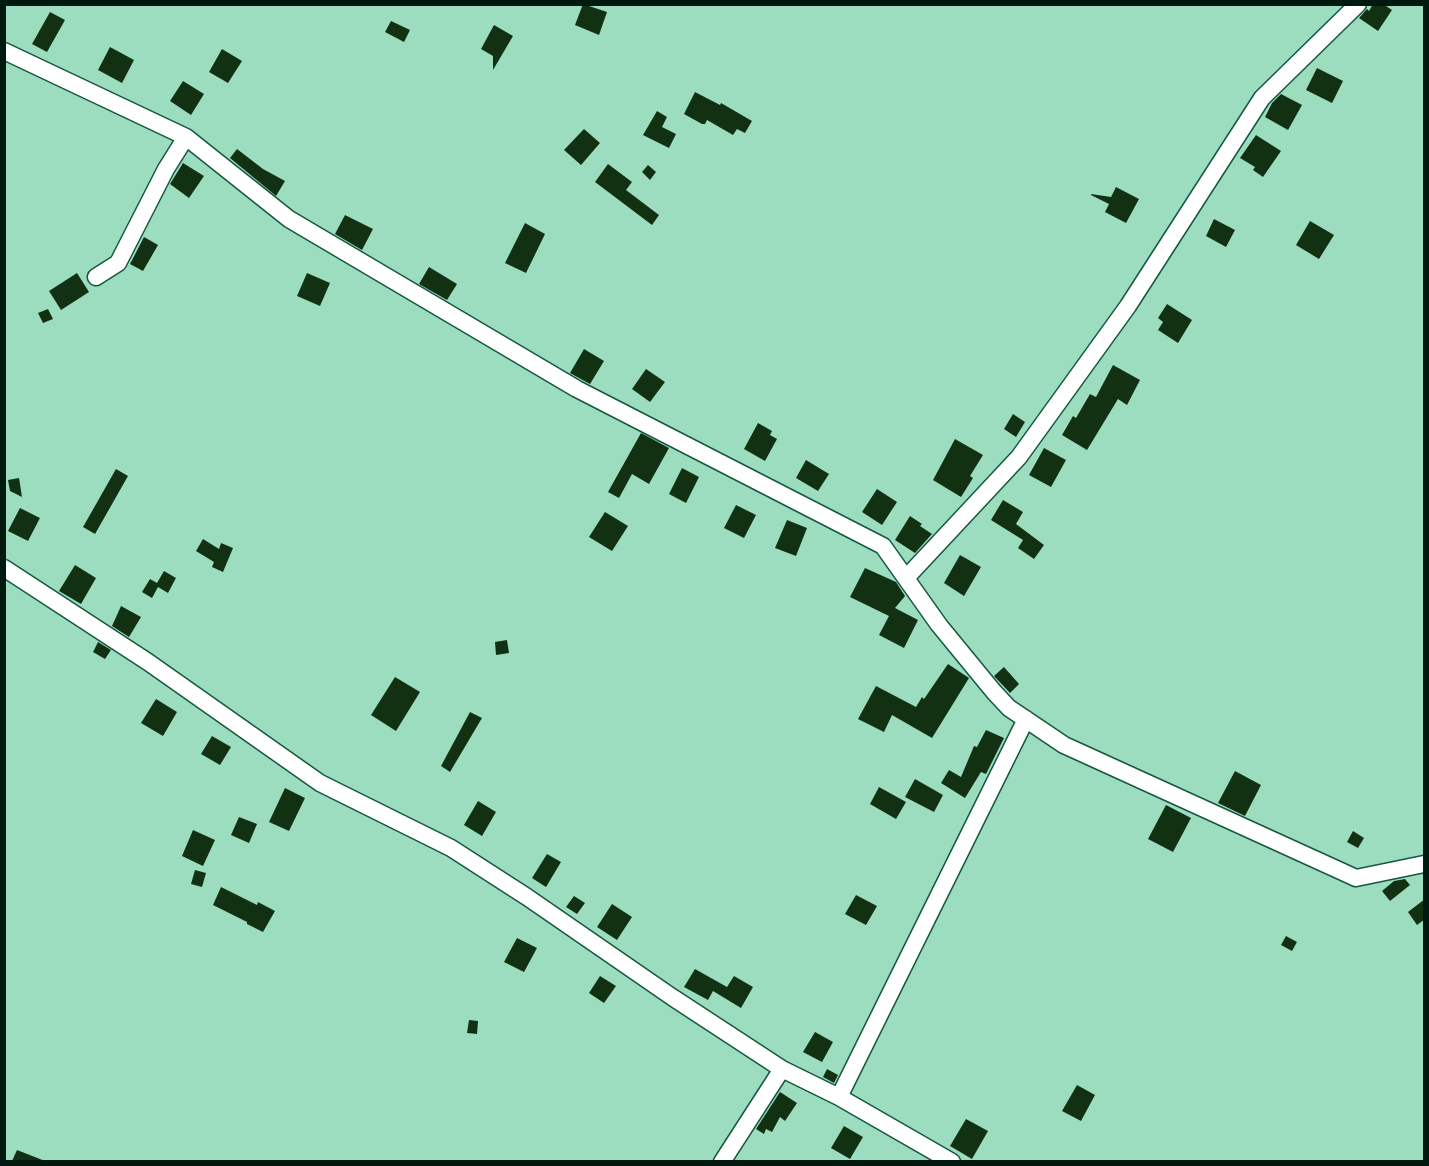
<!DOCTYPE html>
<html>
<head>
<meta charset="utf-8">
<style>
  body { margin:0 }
  #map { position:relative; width:1429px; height:1166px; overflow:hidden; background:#9cddbf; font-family:"Golos Text",sans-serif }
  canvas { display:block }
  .frame { position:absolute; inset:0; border:6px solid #011a10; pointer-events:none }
</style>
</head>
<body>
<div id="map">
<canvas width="1429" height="1166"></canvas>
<div class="frame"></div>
</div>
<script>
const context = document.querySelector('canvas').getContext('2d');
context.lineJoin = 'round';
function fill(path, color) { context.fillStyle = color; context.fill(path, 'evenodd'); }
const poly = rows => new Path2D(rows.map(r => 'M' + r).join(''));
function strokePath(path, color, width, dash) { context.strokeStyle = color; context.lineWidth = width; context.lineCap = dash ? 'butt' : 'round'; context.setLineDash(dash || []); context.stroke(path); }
const building = poly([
  [583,4,607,12,599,35,575,25],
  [1373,4,1383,4,1392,10,1378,31,1359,18,1367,9,1369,11],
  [50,12,65,20,47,52,32,44],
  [391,21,410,30,404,42,385,32],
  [494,25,513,36,493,70,493,56,481,49],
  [110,47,134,60,122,83,98,70],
  [222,49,242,61,228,83,209,72],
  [1317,68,1343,81,1332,103,1306,90],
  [183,81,204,94,191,115,170,101],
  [695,92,720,105,721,103,752,121,745,133,737,129,733,135,707,120,705,124,702,124,684,114],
  [1281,94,1302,105,1288,130,1265,117,1272,103],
  [657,111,667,117,662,127,676,134,669,148,643,135],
  [584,129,600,143,581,165,564,150],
  [1256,135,1281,151,1263,177,1253,170,1255,167,1240,158],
  [237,149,263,169,285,181,276,196,230,158],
  [183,163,204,176,189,198,170,184],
  [608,164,632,182,626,190,659,215,652,225,595,182],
  [648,165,656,172,650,180,642,172],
  [1116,187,1139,199,1126,223,1105,212,1109,204,1091,195,1091,194,1111,197],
  [345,215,373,229,362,250,335,234],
  [1214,219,1235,230,1226,247,1206,236],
  [1310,221,1334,235,1319,259,1296,245],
  [525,223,545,234,526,273,505,263],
  [144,237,158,245,143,271,130,264],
  [429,267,457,284,447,300,419,284],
  [77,273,89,292,61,310,49,291],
  [307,273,330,283,320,306,297,296],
  [1167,304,1192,320,1178,343,1158,330,1163,322,1158,318],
  [48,309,53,319,43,323,38,313],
  [584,349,604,361,590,384,570,373],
  [1113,365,1140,380,1127,405,1118,399,1087,450,1062,435,1073,416,1076,418,1090,394,1096,397],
  [646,369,665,382,650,402,632,389],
  [1013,414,1025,422,1016,437,1004,429],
  [758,423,772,431,770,435,777,439,765,461,744,449],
  [641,433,669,448,649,484,632,474,619,498,608,492],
  [955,439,983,455,970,476,973,478,961,497,933,480],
  [1044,448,1066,460,1051,487,1029,475],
  [806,460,829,474,818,491,796,478],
  [682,468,699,477,686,503,669,494],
  [116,469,128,476,95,534,83,527],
  [19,478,22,497,10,491,8,480],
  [877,489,897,502,882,525,862,512],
  [1003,500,1023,512,1016,524,1044,545,1034,559,1018,548,1023,540,991,520],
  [736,505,756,515,744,538,724,528],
  [20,508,40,518,28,541,8,531],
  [605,512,628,526,612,551,589,537],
  [910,516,922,524,920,526,932,534,915,553,895,540],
  [787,520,807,528,796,556,775,548],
  [203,539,219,549,221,543,233,548,223,572,212,567,214,562,196,551],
  [960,555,981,567,964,596,944,583],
  [75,565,96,578,81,604,59,591],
  [865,568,896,582,905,596,895,608,918,620,904,648,879,635,889,616,850,597],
  [164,571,176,578,168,593,158,587,152,598,142,592,150,579,157,583],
  [121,606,141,617,129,637,112,626],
  [507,640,509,653,496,655,495,642],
  [98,642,111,650,105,659,93,652],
  [948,664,969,678,932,738,892,715,884,732,858,719,876,686,916,707,922,697,924,699],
  [1004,667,1019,684,1010,693,994,676],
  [395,677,420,692,396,731,371,715],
  [156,699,177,712,163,736,141,723],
  [470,712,482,718,450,772,441,766],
  [986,730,1004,738,986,774,981,772,965,798,941,783,949,770,961,777,974,746,977,747],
  [212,736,231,747,220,765,201,754],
  [1235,771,1261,785,1245,816,1218,803],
  [915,779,943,795,934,812,905,797],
  [879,787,906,802,896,819,870,804],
  [285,788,305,798,289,831,269,822],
  [478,801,496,812,482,836,464,825],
  [1166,805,1191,818,1173,852,1148,839],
  [239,817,257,824,249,843,231,835],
  [193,830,215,840,203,866,182,856],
  [1353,831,1364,838,1358,848,1347,842],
  [547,854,561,862,546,887,532,878],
  [195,870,206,873,202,887,191,884],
  [1405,879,1410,885,1390,901,1382,891,1394,881],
  [221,887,257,905,258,902,275,911,263,932,247,924,247,922,213,905],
  [856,895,877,906,866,925,845,914],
  [574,896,585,903,577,914,566,907],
  [1425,899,1425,919,1417,925,1408,912],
  [612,904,632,917,617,940,597,927],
  [1286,936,1297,942,1292,951,1281,945],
  [517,938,537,948,524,972,504,962],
  [695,969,727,987,734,976,753,987,741,1008,713,991,708,1000,684,987],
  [600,976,616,986,604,1003,589,993],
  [469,1020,478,1021,477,1034,467,1033],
  [815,1032,833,1042,822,1062,803,1052],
  [827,1069,838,1075,834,1083,823,1077],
  [1077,1085,1095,1095,1081,1121,1062,1111],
  [780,1092,797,1103,785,1121,780,1117,772,1132,766,1129,764,1134,756,1129],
  [966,1119,988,1131,972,1159,950,1146],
  [844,1126,863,1137,850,1159,831,1148],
  [17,1150,45,1161,12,1161]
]);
const minor = poly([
  [4,51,186,137,289,219,577,389,883,546,939,625,994,692,1009,708,1064,745,1356,878,1424,864],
  [96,277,118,263,166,169,186,137],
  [4,568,148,662,320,783,451,848,527,897,672,997,782,1069,839,1097,952,1162],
  [906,578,1019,457,1128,306,1262,98,1358,4],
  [839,1097,1026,719],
  [722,1162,782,1069]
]);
fill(building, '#123113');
strokePath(minor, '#145840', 19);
strokePath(minor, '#fff', 16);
</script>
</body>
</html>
